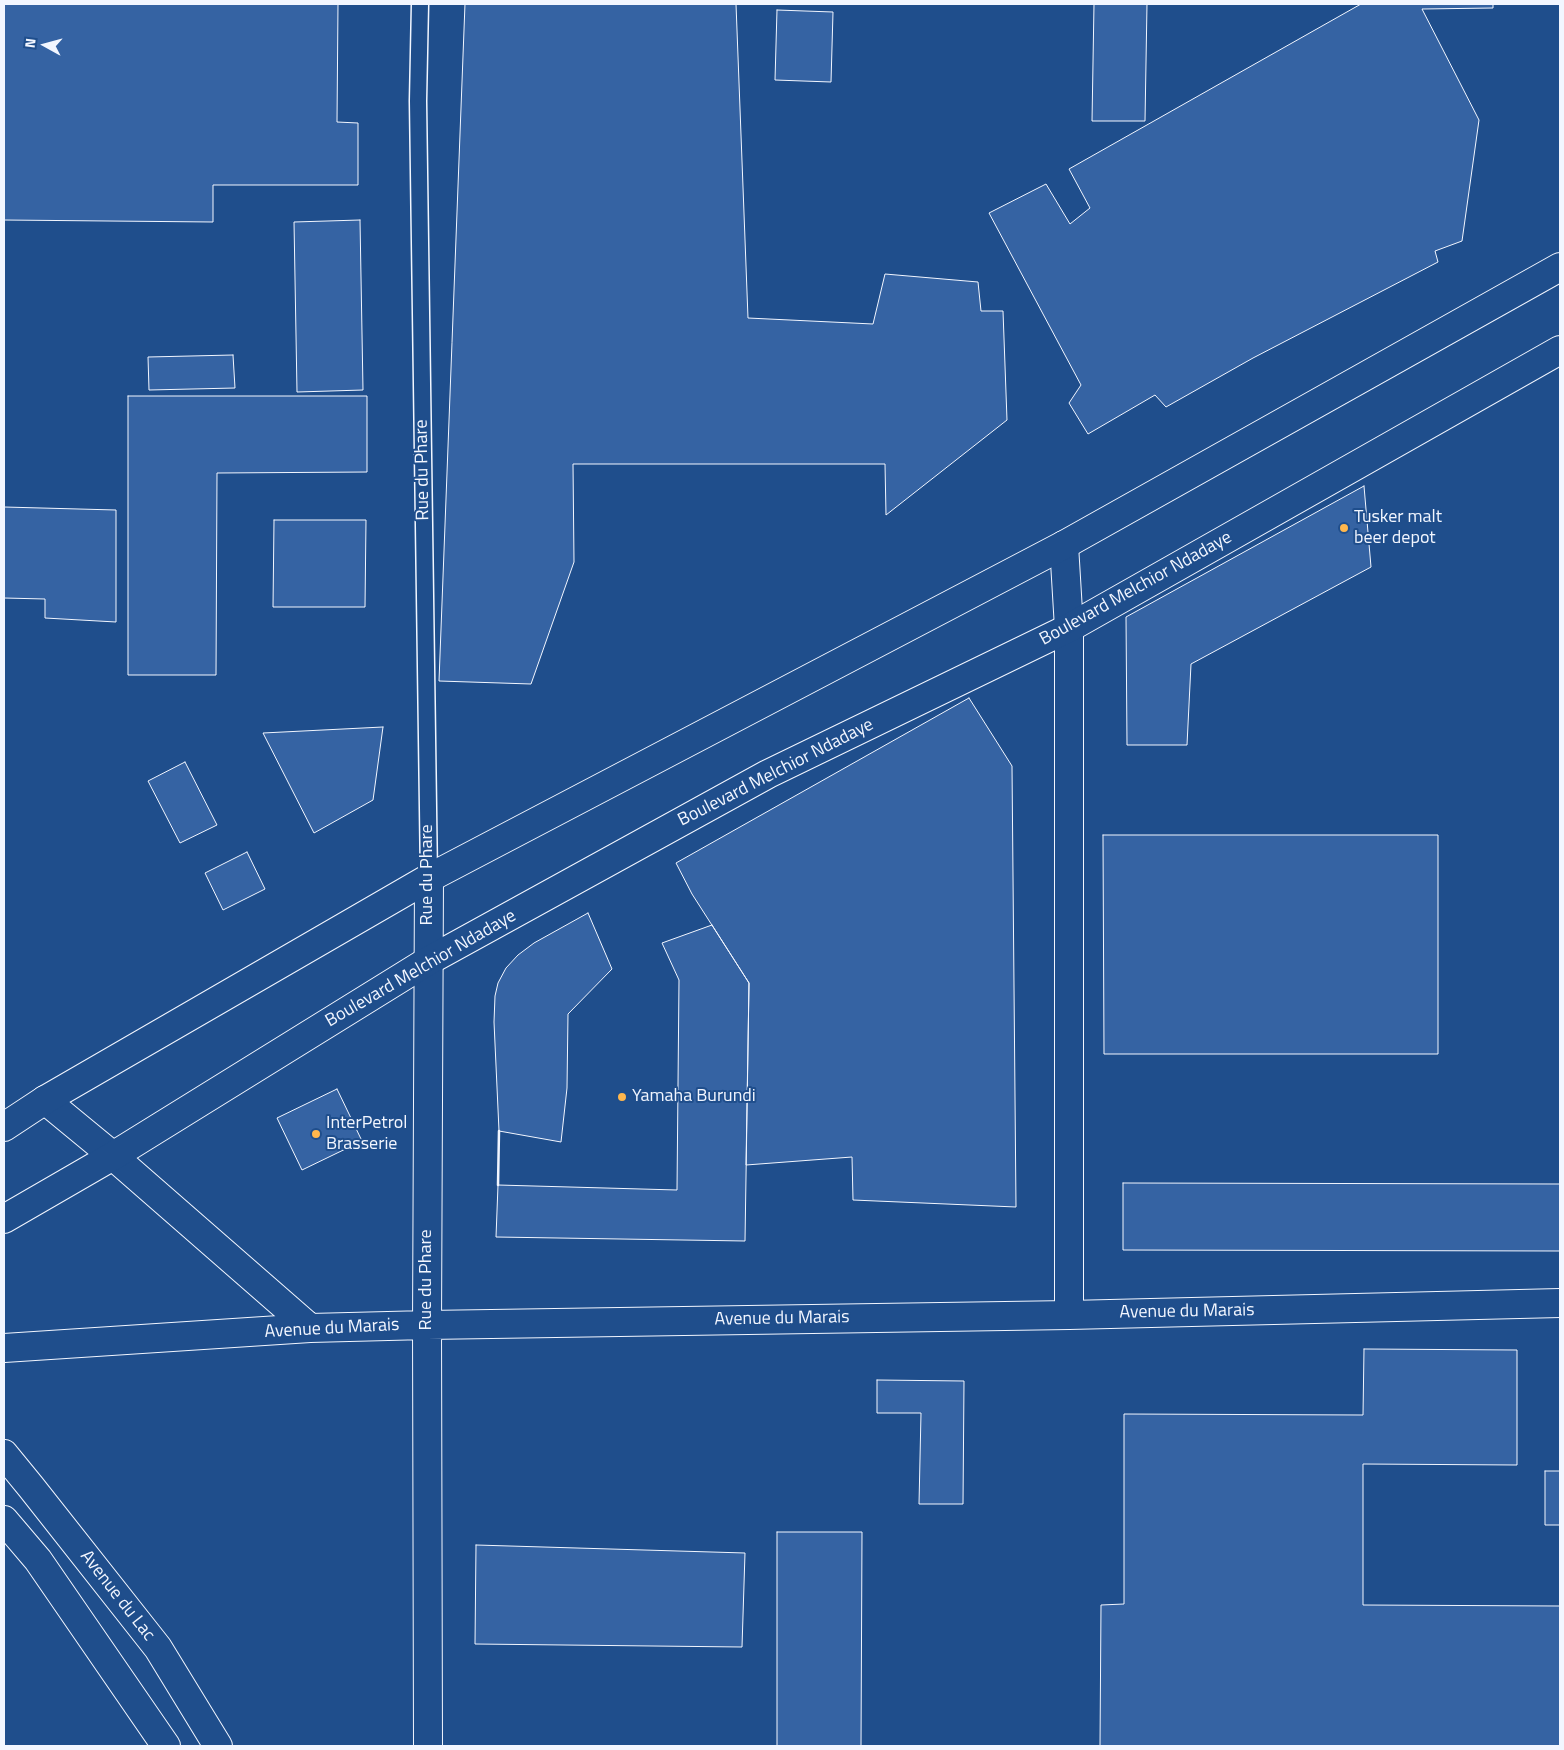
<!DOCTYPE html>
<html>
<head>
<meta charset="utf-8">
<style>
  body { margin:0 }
  #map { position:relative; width:1564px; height:1750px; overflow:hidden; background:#1f4e8c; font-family:"Titillium Web",sans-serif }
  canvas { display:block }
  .frame { position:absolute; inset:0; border:5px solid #f2f6ff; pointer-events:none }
  .north { position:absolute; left:20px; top:20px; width:50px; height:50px; -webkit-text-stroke:4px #1f4e8c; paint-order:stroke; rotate:277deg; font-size:14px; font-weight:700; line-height:20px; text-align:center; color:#f2f6ff }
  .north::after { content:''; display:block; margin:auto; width:18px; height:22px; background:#f2f6ff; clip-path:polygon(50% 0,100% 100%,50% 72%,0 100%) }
</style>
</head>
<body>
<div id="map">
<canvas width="1564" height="1750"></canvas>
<div class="frame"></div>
<div class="north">N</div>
</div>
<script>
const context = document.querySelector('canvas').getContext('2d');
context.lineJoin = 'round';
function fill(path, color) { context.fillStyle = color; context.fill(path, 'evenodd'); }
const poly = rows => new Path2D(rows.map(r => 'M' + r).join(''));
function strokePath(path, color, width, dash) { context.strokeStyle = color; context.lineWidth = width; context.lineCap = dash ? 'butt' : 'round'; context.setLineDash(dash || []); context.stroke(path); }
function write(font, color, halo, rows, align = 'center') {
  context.font = font + ' "Titillium Web",sans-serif'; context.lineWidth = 4; context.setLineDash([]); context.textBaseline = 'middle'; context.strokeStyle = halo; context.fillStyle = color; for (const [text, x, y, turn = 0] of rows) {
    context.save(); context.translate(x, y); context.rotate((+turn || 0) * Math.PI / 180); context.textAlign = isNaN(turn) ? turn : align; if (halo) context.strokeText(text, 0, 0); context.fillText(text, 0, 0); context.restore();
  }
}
const building = poly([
  [4,4,338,4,337,122,358,123,358,185,213,185,213,222,4,220,4,4],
  [465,4,736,4,748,318,873,324,885,274,978,282,981,311,1003,311,1007,420,886,515,885,464,573,464,574,562,531,684,439,681,465,4],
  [1094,4,1147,4,1145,121,1092,121,1094,4],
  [1361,4,1493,4,1493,8,1422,9,1479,120,1462,241,1435,251,1438,262,1253,358,1166,407,1155,395,1088,434,1069,403,1081,385,989,213,1046,184,1070,224,1090,208,1069,169,1361,4],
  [777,10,833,12,831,82,775,80,777,10],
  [360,220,363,390,297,392,294,222,360,220],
  [233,355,235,388,149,390,148,357,233,355],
  [128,396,367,396,367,472,217,473,216,675,128,675,128,396],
  [1364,486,1371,567,1191,664,1187,745,1127,745,1126,617,1364,486],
  [4,507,116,510,116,622,45,618,45,599,4,598,4,507],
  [274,520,366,520,365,607,273,607,274,520],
  [969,698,1012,766,1016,1207,853,1200,852,1157,746,1165,749,983,692,894,676,863,969,698],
  [383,727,373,800,314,833,263,733,383,727],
  [185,762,217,825,180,843,148,781,185,762],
  [1103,835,1438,835,1438,1054,1104,1054,1103,835],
  [247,852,265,889,223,910,205,873,247,852],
  [588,913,612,969,568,1014,567,1088,561,1142,499,1131,494,1022,495,996,498,983,506,968,518,955,534,943,588,913],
  [712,925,749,983,745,1241,496,1237,498,1185,677,1190,679,980,662,943,712,925],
  [337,1089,362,1141,302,1170,277,1118,337,1089],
  [1123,1183,1560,1184,1560,1251,1123,1250,1123,1183],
  [1364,1349,1517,1350,1517,1465,1363,1464,1363,1605,1560,1606,1560,1746,1100,1746,1101,1605,1124,1604,1124,1414,1363,1415,1364,1349],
  [877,1380,964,1381,963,1504,919,1504,921,1413,877,1413,877,1380],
  [1545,1471,1560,1471,1560,1525,1545,1525,1545,1471],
  [777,1532,862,1532,861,1746,777,1746,777,1532],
  [476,1545,745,1553,742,1647,475,1644,476,1545]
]);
const lane = poly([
  [420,4,418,101,429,878]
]);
const street = poly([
  [1064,545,1069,628,1069,1315],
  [45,1100,113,1156,310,1328],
  [4,1348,310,1328,427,1325,1069,1315,1560,1303],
  [428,1746,427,1325,429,878]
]);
const secondary = poly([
  [4,1454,31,1487,158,1648,218,1746],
  [4,1520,38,1560,166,1746]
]);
const primary = poly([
  [4,1127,45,1100,429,878,1064,545,1560,267],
  [4,1219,113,1156,428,961,768,774,1069,628,1560,350]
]);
const wall = poly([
  [498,1185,499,1131]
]);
const markers = [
  [1344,528,5,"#ffb74d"],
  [622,1097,5,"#ffb74d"],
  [316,1134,5,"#ffb74d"]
];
const streetNames = [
  ["Rue du Phare",423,470,-91],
  ["Boulevard Melchior Ndadaye",1136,589,-29],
  ["Boulevard Melchior Ndadaye",776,773,-27],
  ["Rue du Phare",428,875,-90],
  ["Boulevard Melchior Ndadaye",421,969,-30],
  ["Rue du Phare",427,1280,-90],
  ["Avenue du Marais",1187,1312,-1],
  ["Avenue du Marais",782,1319,-1],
  ["Avenue du Marais",332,1329,-3],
  ["Avenue du Lac",117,1596,52]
];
const poiNames = [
  ["Tusker malt",1354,518],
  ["beer depot",1354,539],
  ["Yamaha Burundi",632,1097],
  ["InterPetrol",326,1124],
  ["Brasserie",326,1145]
];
fill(building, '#3563a3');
strokePath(building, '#f2f6ff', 1);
strokePath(lane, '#f2f6ff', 19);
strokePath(street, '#f2f6ff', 30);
strokePath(secondary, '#f2f6ff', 30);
strokePath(primary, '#f2f6ff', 30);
strokePath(lane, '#1f4e8c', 16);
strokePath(street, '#1f4e8c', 28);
strokePath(secondary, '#1f4e8c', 28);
strokePath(primary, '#1f4e8c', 28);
strokePath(wall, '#f2f6ff', 2.5);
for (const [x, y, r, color] of markers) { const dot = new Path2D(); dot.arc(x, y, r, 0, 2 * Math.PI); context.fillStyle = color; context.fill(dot); strokePath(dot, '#1f4e8c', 2); }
write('18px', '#f2f6ff', '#1f4e8c', streetNames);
write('18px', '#f2f6ff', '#1f4e8c', poiNames, 'left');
</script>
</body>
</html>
